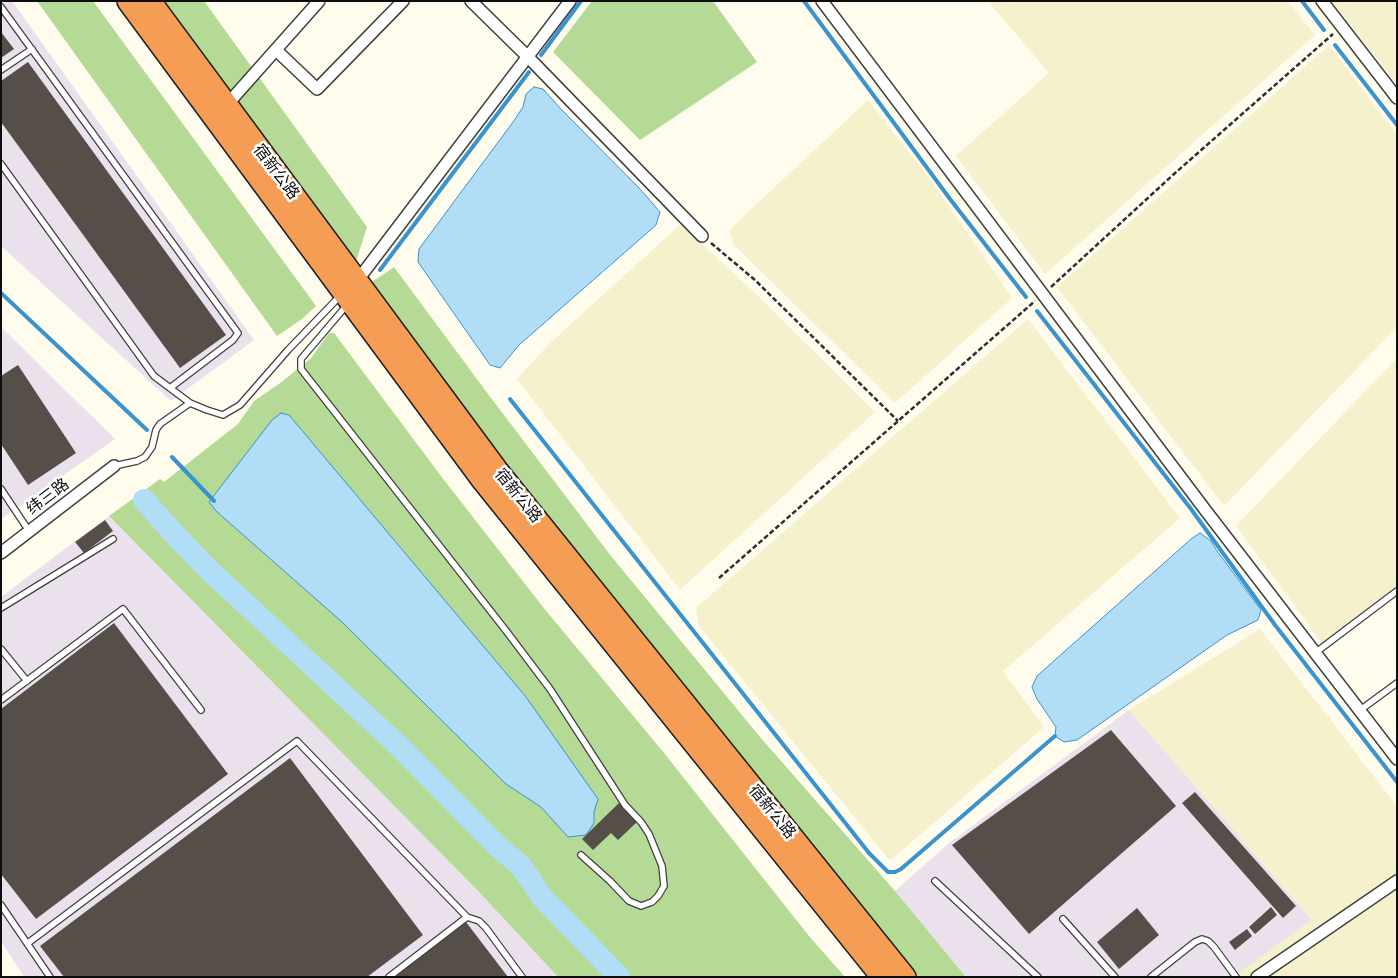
<!DOCTYPE html>
<html>
<head>
<meta charset="utf-8">
<style>
  body { margin:0 }
  #map { position:relative; width:1398px; height:978px; overflow:hidden; background:#fffbed; font-family:"Zilla Slab",serif }
  canvas { display:block }
  .frame { position:absolute; inset:0; border:2px solid #0d0d0d; pointer-events:none }
</style>
</head>
<body>
<div id="map">
<canvas width="1398" height="978"></canvas>
<div class="frame"></div>
</div>
<script>
const context = document.querySelector('canvas').getContext('2d');
context.lineJoin = 'round';
function fill(path, color) { context.fillStyle = color; context.fill(path, 'evenodd'); }
const poly = rows => new Path2D(rows.map(r => 'M' + r).join(''));
function strokePath(path, color, width, dash) { context.strokeStyle = color; context.lineWidth = width; context.lineCap = dash ? 'butt' : 'round'; context.setLineDash(dash || []); context.stroke(path); }
function write(font, color, halo, rows, align = 'center') {
  context.font = font + ' "Zilla Slab","Noto Sans SC",serif'; context.lineWidth = 5; context.setLineDash([]); context.textBaseline = 'middle'; context.strokeStyle = halo; context.fillStyle = color; for (const [text, x, y, turn = 0] of rows) {
    context.save(); context.translate(x, y); context.rotate((+turn || 0) * Math.PI / 180); context.textAlign = isNaN(turn) ? turn : align; if (halo) context.strokeText(text, 0, 0); context.fillText(text, 0, 0); context.restore();
  }
}
const industrial = poly([
  [1,1,12,1,254,340,171,401,1,246],
  [1,327,115,439,1,519],
  [109,516,479,892,558,977,24,977,1,941,1,597],
  [1129,710,1312,920,1234,977,966,977,895,891,949,843]
]);
const farmland = poly([
  [988,1,1288,1,1315,35,1045,274,956,156,1049,73],
  [1332,1,1397,1,1397,84],
  [1329,45,1397,135,1397,327,1224,506,1057,287],
  [868,100,930,179,1012,298,895,403,734,245,729,230],
  [681,224,761,299,875,412,680,590,517,379,550,343],
  [1028,319,1180,518,1003,671,1044,727,890,861,699,626,696,608],
  [1397,358,1397,585,1322,643,1236,526],
  [1260,629,1397,806,1397,977,1233,977,1312,920,1129,710]
]);
const forest = poly([
  [37,1,93,1,316,306,302,319,277,336],
  [160,1,204,1,367,227,355,265],
  [592,1,713,1,757,62,640,140,553,52],
  [394,267,488,394,611,556,760,737,895,891,966,977,918,977,856,904,501,465,373,292,372,282],
  [329,333,334,333,444,480,543,607,664,753,809,936,845,977,558,977,479,892,109,516,160,479,164,482,238,424,254,401,283,381,311,358]
]);
const water = poly([
  [534,87,543,89,560,108,640,189,660,212,656,225,519,345,500,368,490,365,418,262,419,249,513,122,523,107,526,94,534,87],
  [281,413,289,415,526,697,598,799,594,812,594,823,586,835,568,837,541,807,506,784,342,622,216,511,209,502,272,420,281,413],
  [1200,533,1211,541,1217,551,1261,610,1258,620,1227,635,1077,740,1064,742,1055,736,1056,727,1037,699,1032,687,1037,676,1191,539,1200,533]
]);
const stream = poly([
  [804,1,950,199,1026,297],
  [1302,1,1324,30],
  [1335,45,1397,125],
  [541,55,581,1],
  [380,270,529,72],
  [1,293,147,430],
  [1037,311,1191,509,1275,625,1397,782],
  [510,399,869,853,888,872,895,872,901,869,1055,736],
  [172,457,214,501]
]);
const river = poly([
  [144,500,174,534,210,571,400,747,496,845,521,866,542,897,619,977]
]);
const building = poly([
  [1,32,14,49,1,58],
  [28,62,226,335,180,368,1,122,1,81],
  [18,365,76,453,28,485,1,444,1,376],
  [105,520,113,531,84,553,75,542],
  [114,623,228,774,36,919,1,874,1,709],
  [1111,730,1176,806,1029,934,952,845],
  [290,758,423,935,367,977,64,977,40,946],
  [1195,792,1296,906,1283,918,1182,803],
  [619,803,637,822,618,840,611,833,593,850,582,839],
  [1271,907,1277,915,1255,934,1249,927],
  [1137,908,1159,935,1119,969,1097,942],
  [466,922,508,977,394,977],
  [1247,929,1252,936,1235,950,1229,942]
]);
const path = poly([
  [711,243,755,280,898,421],
  [1051,287,1174,174,1333,34],
  [719,578,1035,301]
]);
const lane = poly([
  [1,7,238,333,233,340,170,388],
  [1,70,32,49],
  [1,164,154,376,190,403,207,410,223,415,240,405,288,350,340,296],
  [347,305,301,359,301,369,507,632,550,689,625,805,641,822,649,834,662,866,664,886,658,896,652,902,641,906,629,901,610,881,581,855],
  [114,466,137,461,145,457,152,447,156,430,160,424,190,403],
  [1,489,29,531],
  [1,608,113,539],
  [1,649,27,681],
  [1315,653,1397,591],
  [1,700,123,609,201,710],
  [1359,711,1397,683],
  [935,881,1038,977],
  [1,905,50,977],
  [1063,919,1115,977],
  [28,943,297,741,467,917],
  [389,977,467,917,479,921,486,928,522,977],
  [1151,977,1195,942,1202,939,1208,941,1214,947,1236,977]
]);
const street = poly([
  [471,1,528,57,702,236],
  [822,1,1206,511,1397,759],
  [1322,1,1397,98],
  [276,50,317,89,403,1],
  [224,108,319,1],
  [357,281,570,1],
  [1,553,114,466],
  [1257,977,1397,881]
]);
const highway = poly([
  [128,1,483,481,882,977],
  [150,1,497,470,905,977]
]);
const streetNames = [
  ["宿新公路",276,172,53],
  ["宿新公路",518,496,51],
  ["纬三路",48,497,-37],
  ["宿新公路",772,812,51]
];
fill(industrial, '#ebe1ec');
fill(farmland, '#f5f1cd');
fill(forest, '#b5da96');
fill(water, '#b1ddf7');
strokePath(water, '#3893ce', 1);
strokePath(stream, '#3893ce', 4);
strokePath(river, '#b1ddf7', 22);
fill(building, '#564e49');
strokePath(lane, '#404040', 8);
strokePath(street, '#404040', 14);
strokePath(highway, '#1e1e1e', 24);
strokePath(path, '#2f2f2f', 2.5, [5, 2.5]);
strokePath(lane, '#fff', 5.5);
strokePath(street, '#fff', 11);
strokePath(highway, '#f59d54', 21);
write('16px', '#0d0d0d', '#fff', streetNames);
</script>
</body>
</html>
